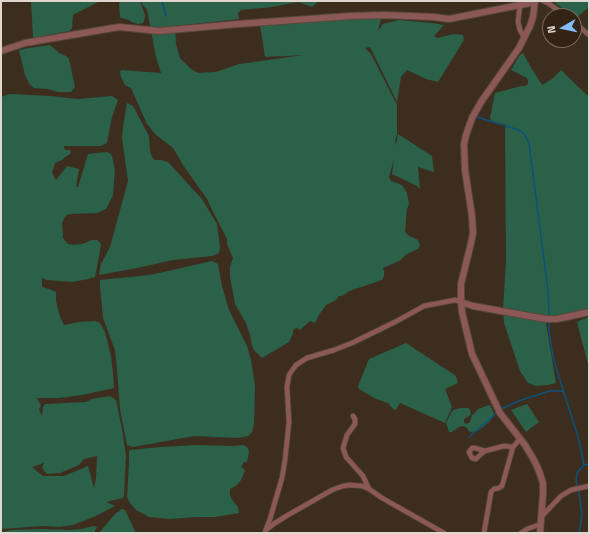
<!DOCTYPE html>
<html>
<head>
<meta charset="utf-8">
<style>
  body { margin:0 }
  #map { position:relative; width:590px; height:534px; overflow:hidden; background:#3d2d1f; font-family:"Titillium Web",sans-serif }
  canvas { display:block }
  .frame { position:absolute; inset:0; border:2px solid #e1d6ce; pointer-events:none }
  .north { position:absolute; left:542px; top:8px; width:40px; height:40px; box-sizing:border-box; background:#332316; border:1px solid #796b60; border-radius:50%; rotate:261deg; font-size:11px; font-weight:700; line-height:16px; text-align:center; color:#e1d6ce }
  .north::after { content:''; display:block; margin:auto; width:14px; height:18px; background:#84bcfb; clip-path:polygon(50% 0,100% 100%,50% 72%,0 100%) }
</style>
</head>
<body>
<div id="map">
<canvas width="590" height="534"></canvas>
<div class="frame"></div>
<div class="north">N</div>
</div>
<script>
const context = document.querySelector('canvas').getContext('2d');
context.lineJoin = 'round';
function fill(path, color) { context.fillStyle = color; context.fill(path, 'evenodd'); }
const poly = rows => new Path2D(rows.map(r => 'M' + r).join(''));
function strokePath(path, color, width, dash) { context.strokeStyle = color; context.lineWidth = width; context.lineCap = dash ? 'butt' : 'round'; context.setLineDash(dash || []); context.stroke(path); }
const green = poly([
  [31,1,100,1,73,15,72,28,69,31,33,38],
  [120,1,140,1,145,15,145,18,143,23,138,24,132,22,129,20,121,18,120,17,119,3,120,3],
  [141,1,319,1,312,7,298,2,272,7,241,10,238,13,239,19,175,26,176,44,180,58,191,69,198,73,216,72,239,64,304,55,265,57,260,25,348,16,381,18,378,31,383,24,399,20,432,23,444,25,434,36,437,38,454,34,463,35,464,40,438,82,426,79,407,70,401,77,397,102,370,47,365,48,371,54,397,105,397,134,395,141,396,145,398,134,432,156,434,172,418,167,420,189,417,186,392,174,394,159,389,177,391,181,397,183,402,185,407,193,409,204,407,209,405,232,409,236,414,238,418,240,420,246,418,249,407,254,399,261,383,268,384,271,384,276,382,280,349,291,344,295,342,296,339,296,336,300,326,305,319,315,315,323,310,321,303,327,301,330,296,328,293,330,293,334,289,342,262,358,254,350,252,346,250,335,246,323,235,304,230,277,230,267,233,258,227,244,227,239,210,206,207,199,185,168,173,148,155,134,147,124,131,88,125,85,121,77,120,72,121,70,161,73,156,57,147,10,142,4],
  [553,1,589,1,589,7,575,19,574,18,574,16,571,16],
  [50,45,59,53,66,56,69,59,75,87,71,92,58,92,48,89,34,88,30,85,25,75,19,50,29,48],
  [523,53,532,69,542,85,552,79,561,70,589,97,589,312,567,316,551,317,546,323,556,383,548,385,536,386,528,383,520,371,504,323,503,310,506,260,505,129,507,125,492,121,490,118,495,93,521,86,525,86,528,84,528,81,527,78,511,70,519,56],
  [9,94,51,96,78,99,112,96,118,100,112,117,107,143,101,146,64,146,65,150,70,150,71,153,70,154,64,158,62,160,55,163,52,173,56,180,67,166,79,169,76,187,78,187,88,154,107,152,111,154,112,156,115,170,113,195,106,209,97,213,71,214,67,215,65,217,62,223,63,238,68,244,74,245,82,244,92,240,97,240,101,244,100,251,95,277,88,279,72,282,47,280,42,278,42,287,49,289,56,292,56,301,60,317,64,325,79,322,95,321,100,323,105,332,111,356,113,373,114,388,82,395,59,398,37,398,41,406,39,409,40,412,42,416,43,407,45,404,86,402,92,399,110,396,116,400,122,429,126,456,124,495,123,498,106,502,115,506,96,516,73,525,59,527,43,526,1,529,1,97],
  [97,456,96,478,94,488,88,466,64,476,43,476,32,467,44,463,42,468,47,474,60,473,79,465,84,459],
  [127,103,133,106,149,136,150,151,152,157,155,160,161,160,168,162,202,199,217,224,220,247,219,253,212,256,173,260,137,268,99,275,101,264,110,247,128,181,122,138,123,127],
  [212,261,218,264,222,286,229,310,247,346,251,360,255,386,254,425,252,432,248,436,238,438,194,436,133,447,127,445,120,409,117,370,115,350,103,318,100,287,100,280,150,275],
  [589,317,589,368,577,322,581,320],
  [406,343,456,376,458,383,445,389,452,407,445,423,400,403,396,410,394,410,388,403,376,399,359,389,358,386,369,359],
  [527,404,539,422,526,432,511,410],
  [489,405,491,406,492,409,494,414,490,421,483,427,477,431,471,432,469,431,466,427,462,426,459,427,452,432,449,432,446,423,451,413,453,410,461,408,468,408,470,410,471,414,469,416,464,419,464,423,467,424,470,422,472,415,475,413,478,409],
  [196,445,233,446,244,445,248,448,249,452,248,458,247,462,244,462,241,467,245,470,241,480,237,485,230,489,230,495,232,500,238,507,239,513,215,517,196,517,170,519,149,517,136,510,130,503,127,497,129,463,129,450,161,447],
  [122,509,125,510,136,533,99,533,115,514],
  [94,526,97,527,94,533,1,533,1,532,11,530,43,529,69,530,81,529]
]);
const stream = poly([
  [162,1,166,16],
  [477,117,519,130,525,135,529,143,548,291,549,317],
  [549,321,549,331,553,357,564,393,579,440,584,465],
  [501,409,521,400,550,391,562,391,563,392],
  [469,437,498,412],
  [579,533,582,515,579,492,576,481,577,473,584,465,589,464]
]);
const minor = poly([
  [543,1,548,3,566,16],
  [520,5,518,22,520,30,524,38],
  [574,22,589,35],
  [353,416,355,419,355,424,347,435,343,448,346,457,363,476,369,489],
  [485,451,481,454,476,459,472,458,469,452,472,448,475,448,485,451,504,446,513,447],
  [542,516,561,496,571,490,589,486],
  [266,530,275,523,288,515,332,490,343,486,350,485,362,486,369,489,382,498,444,533],
  [265,532,270,519,282,478,285,460,289,422,287,387,289,375,296,365,307,358,334,350,352,343,397,321,424,306,455,300,461,302],
  [484,533,491,492,494,489,499,488,502,486,513,447,520,439],
  [521,533,527,529,541,524]
]);
const tertiary = poly([
  [535,1,533,17,530,26,519,48,481,102,472,118,466,135,464,144,465,170,472,216,473,233,471,243,461,284,461,302,462,312,472,354,500,413,525,445,534,460,539,471,543,483,543,494,540,533],
  [1,51,25,43,119,27,159,31,238,24,351,16,385,15,433,17,449,19,535,2],
  [461,302,473,306,546,319,557,319,589,312]
]);
fill(green, '#2a6148');
strokePath(stream, '#09537c', 1.5);
strokePath(minor, '#57483b', 6);
strokePath(tertiary, '#57483b', 8);
strokePath(minor, '#8c5857', 4.5);
strokePath(tertiary, '#8c5857', 6);
</script>
</body>
</html>
